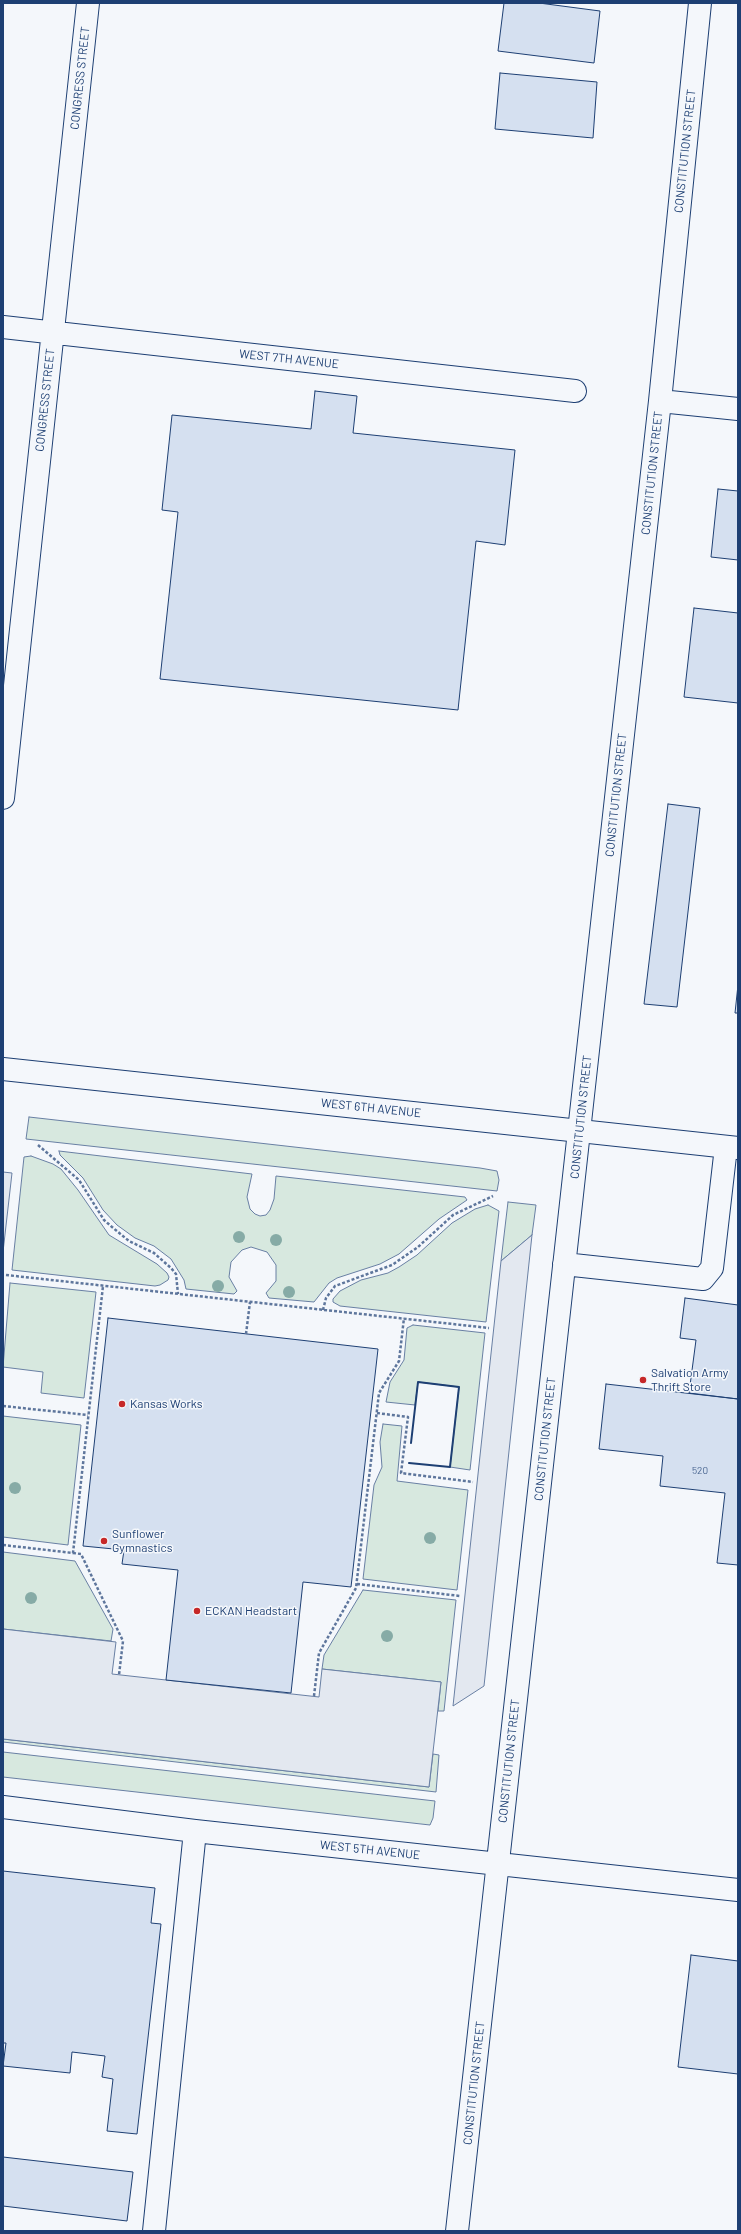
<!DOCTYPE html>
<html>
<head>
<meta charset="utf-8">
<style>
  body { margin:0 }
  #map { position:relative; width:741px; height:2234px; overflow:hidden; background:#f4f7fb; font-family:Barlow,sans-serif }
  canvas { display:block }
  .frame { position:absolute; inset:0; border:4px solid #1d3f73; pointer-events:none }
</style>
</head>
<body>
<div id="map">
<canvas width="741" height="2234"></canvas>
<div class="frame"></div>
</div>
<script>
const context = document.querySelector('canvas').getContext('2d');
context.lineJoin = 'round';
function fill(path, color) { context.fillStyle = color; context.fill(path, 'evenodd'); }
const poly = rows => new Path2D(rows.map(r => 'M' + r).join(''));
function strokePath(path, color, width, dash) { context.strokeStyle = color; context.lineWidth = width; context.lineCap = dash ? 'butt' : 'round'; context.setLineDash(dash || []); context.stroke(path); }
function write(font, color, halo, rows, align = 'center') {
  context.font = font + ' Barlow,sans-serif'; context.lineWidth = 3; context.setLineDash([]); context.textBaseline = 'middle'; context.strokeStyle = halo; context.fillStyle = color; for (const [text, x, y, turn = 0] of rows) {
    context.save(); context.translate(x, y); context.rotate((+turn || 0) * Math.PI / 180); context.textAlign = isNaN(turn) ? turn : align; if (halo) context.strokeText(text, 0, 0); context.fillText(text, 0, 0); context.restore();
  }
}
const green = poly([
  [29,1117,480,1168,497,1171,499,1180,497,1191,26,1139,29,1117],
  [59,1151,252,1174,247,1197,250,1209,255,1214,260,1216,266,1215,270,1210,274,1199,276,1176,465,1197,467,1200,439,1219,399,1254,380,1264,337,1278,329,1283,314,1302,269,1298,266,1293,276,1281,276,1265,267,1252,251,1247,242,1250,231,1262,229,1277,237,1291,234,1294,186,1289,184,1280,171,1259,154,1246,135,1238,117,1225,103,1210,83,1178,60,1155,59,1151],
  [31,1156,53,1164,61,1169,78,1190,109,1235,157,1264,167,1273,169,1277,168,1280,160,1285,155,1286,12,1270,24,1157,31,1156],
  [508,1202,536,1205,532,1235,501,1261,508,1202],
  [488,1205,499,1211,486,1322,340,1306,333,1302,333,1299,340,1291,361,1280,388,1273,399,1267,417,1255,452,1223,475,1209,488,1205],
  [10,1283,96,1292,84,1398,41,1393,43,1372,3,1367,10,1283],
  [413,1325,485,1333,470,1470,450,1467,459,1387,418,1382,415,1405,386,1402,390,1382,404,1360,407,1328,413,1325],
  [3,1416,81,1425,68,1545,3,1537,3,1416],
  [383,1424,402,1426,397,1481,468,1490,457,1590,363,1579,374,1485,382,1467,380,1442,383,1424],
  [3,1552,75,1561,113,1629,111,1641,3,1629,3,1552],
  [363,1590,456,1600,444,1711,438,1711,441,1682,322,1669,324,1655,363,1590],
  [3,1739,429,1787,433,1754,439,1755,436,1792,3,1742,3,1739],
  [3,1752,435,1801,433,1818,430,1825,3,1777,3,1752]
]);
const parking = poly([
  [3,1172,12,1173,3,1252,3,1172],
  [532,1235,484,1686,453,1706,501,1261,532,1235],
  [3,1629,116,1642,112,1674,319,1697,322,1669,441,1682,429,1787,3,1739,3,1629]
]);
const building = poly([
  [504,3,539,3,600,11,594,63,498,51,504,3],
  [500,73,597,82,593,138,495,129,500,73],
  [315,391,357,396,353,433,515,450,505,545,476,541,458,710,160,679,178,512,162,510,172,415,311,429,315,391],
  [718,489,738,491,738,560,711,557,718,489],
  [694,608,738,613,738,703,684,697,694,608],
  [668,804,700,808,677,1007,644,1004,668,804],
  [738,985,738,1013,735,1013,738,985],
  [685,1298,738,1305,738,1399,689,1393,696,1340,680,1338,685,1298],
  [108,1318,378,1349,351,1587,303,1582,291,1693,166,1680,178,1570,122,1564,124,1550,83,1546,108,1318],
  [606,1384,738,1399,738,1565,717,1563,725,1493,660,1486,663,1456,599,1449,606,1384],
  [3,1871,155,1888,151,1923,161,1924,137,2134,107,2131,113,2079,102,2077,105,2056,72,2052,70,2073,3,2066,6,2043,3,2043,3,1871],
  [691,1955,738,1961,738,2074,678,2067,691,1955],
  [3,2157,133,2172,127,2221,3,2206,3,2157]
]);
const path = poly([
  [38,1145,79,1180,104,1220,112,1227,129,1241,154,1253,171,1268,176,1274,178,1294],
  [6,1275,489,1328],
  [323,1310,326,1298,335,1286,392,1265,418,1247,453,1215,493,1196],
  [246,1334,250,1302],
  [3,1406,88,1415],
  [377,1413,408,1417,401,1473,473,1482],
  [3,1545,73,1553,103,1286],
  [73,1553,81,1554,123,1641,119,1675],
  [357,1584,460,1596],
  [314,1696,319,1653,356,1588,379,1393,399,1361,404,1318]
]);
const minor = poly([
  [3,327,575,391],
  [660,401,738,409],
  [3,798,88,3],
  [564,1264,703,1279,712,1268,726,1147],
  [3,1807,195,1831,738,1890],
  [154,2231,195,1831],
  [457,2231,660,401,700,3]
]);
const major = poly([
  [3,1069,738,1148]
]);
const wall = poly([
  [409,1463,450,1467,459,1387,418,1382,411,1443]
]);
const trees = [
  [239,1237],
  [276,1240],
  [218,1286],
  [289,1292],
  [15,1488],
  [430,1538],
  [31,1598],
  [387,1636]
];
const markers = [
  [643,1380,4,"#c62828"],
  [122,1404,4,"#c62828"],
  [104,1541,4,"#c62828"],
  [197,1611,4,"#c62828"]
];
const numberNames = [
  ["520",700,1471]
];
const streetNames = [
  ["CONGRESS STREET",80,78,-84],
  ["CONSTITUTION STREET",685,151,-84],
  ["WEST 7TH AVENUE",289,359,6],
  ["CONGRESS STREET",45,400,-84],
  ["CONSTITUTION STREET",652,473,-84],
  ["CONSTITUTION STREET",616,795,-84],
  ["WEST 6TH AVENUE",371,1108,6],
  ["CONSTITUTION STREET",581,1117,-84],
  ["CONSTITUTION STREET",545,1439,-84],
  ["CONSTITUTION STREET",509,1761,-84],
  ["WEST 5TH AVENUE",370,1850,6],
  ["CONSTITUTION STREET",474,2083,-84]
];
const poiNames = [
  ["Salvation Army",651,1373],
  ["Thrift Store",651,1387],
  ["Kansas Works",130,1404],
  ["Sunflower",112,1534],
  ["Gymnastics",112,1548],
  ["ECKAN Headstart",205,1611]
];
fill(green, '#d7e8df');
strokePath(green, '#687fa3', 1);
fill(parking, '#e3e8f0');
strokePath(parking, '#687fa3', 1);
fill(building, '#d5e0f0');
strokePath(building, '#1d3f73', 1);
strokePath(minor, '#1d3f73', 24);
strokePath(major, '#1d3f73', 24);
strokePath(path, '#5e769c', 2.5, [3, 2]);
strokePath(minor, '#f4f7fb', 22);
strokePath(major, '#f4f7fb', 22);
strokePath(wall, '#1d3f73', 2);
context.fillStyle = '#86aba6';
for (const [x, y] of trees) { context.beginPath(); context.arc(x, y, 6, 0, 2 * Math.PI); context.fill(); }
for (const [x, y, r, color] of markers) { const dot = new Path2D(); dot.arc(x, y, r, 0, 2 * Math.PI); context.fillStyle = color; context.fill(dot); strokePath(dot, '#f4f7fb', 1.5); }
write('10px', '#4b6792', null, numberNames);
write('12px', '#1d3f73', '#f4f7fb', streetNames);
write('12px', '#1d3f73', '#f4f7fb', poiNames, 'left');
</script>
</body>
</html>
